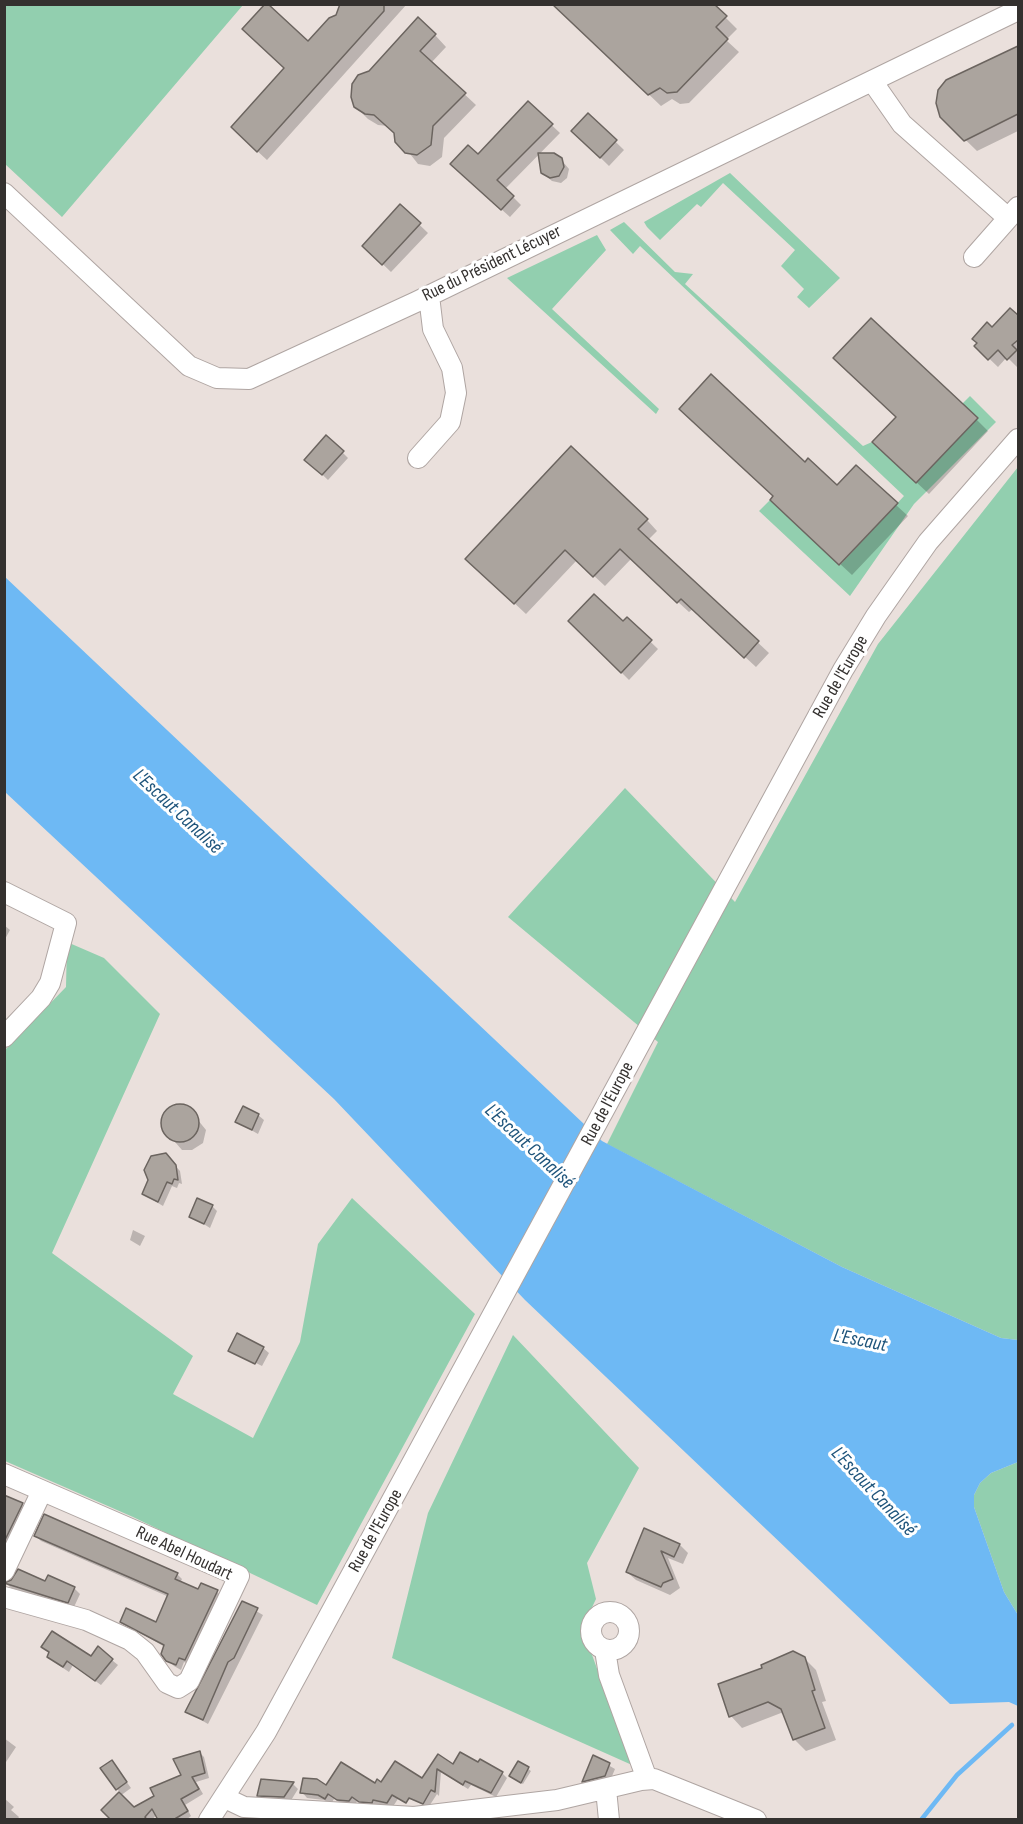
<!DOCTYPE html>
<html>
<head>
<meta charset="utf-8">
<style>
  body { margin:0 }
  #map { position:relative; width:1023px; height:1824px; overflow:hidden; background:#eae0dc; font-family:"Sofia Sans Condensed",sans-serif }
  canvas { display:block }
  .frame { position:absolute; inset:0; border:6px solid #34312f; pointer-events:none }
</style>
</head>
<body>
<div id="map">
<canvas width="1023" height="1824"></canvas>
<div class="frame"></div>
</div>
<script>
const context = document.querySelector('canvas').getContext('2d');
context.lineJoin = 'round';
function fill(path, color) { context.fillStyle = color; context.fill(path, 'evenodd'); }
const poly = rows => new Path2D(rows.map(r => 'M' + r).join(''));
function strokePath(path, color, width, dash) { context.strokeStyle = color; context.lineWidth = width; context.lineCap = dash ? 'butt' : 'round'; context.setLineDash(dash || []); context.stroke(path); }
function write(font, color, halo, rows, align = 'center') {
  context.font = font + ' "Sofia Sans Condensed",sans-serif'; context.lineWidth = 6; context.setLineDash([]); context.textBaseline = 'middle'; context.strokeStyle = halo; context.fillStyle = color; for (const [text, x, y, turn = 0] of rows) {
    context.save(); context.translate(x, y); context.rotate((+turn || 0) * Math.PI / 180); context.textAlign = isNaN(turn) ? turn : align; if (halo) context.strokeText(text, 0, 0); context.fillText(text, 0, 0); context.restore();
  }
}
const green = poly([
  [4,5,5,4,243,5,62,217,5,164],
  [730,173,840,278,809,308,797,297,804,289,781,266,795,250,723,183,701,207,697,204,660,240,647,227,644,222],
  [624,222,675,272,693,274,685,284,863,446,872,442,916,483,977,418,962,404,970,396,996,422,914,504,850,596,759,511,770,500,840,565,904,496,640,246,633,254,610,230],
  [597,235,606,250,552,309,659,409,656,414,507,278],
  [1018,467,1018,1340,1001,1338,842,1267,607,1144,658,1042,508,917,625,788,735,902,878,644],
  [67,942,104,958,160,1014,52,1253,193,1356,173,1394,253,1438,300,1342,318,1244,352,1198,475,1314,317,1605,133,1517,5,1461,5,1050,66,987],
  [513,1335,639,1468,587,1563,596,1599,584,1624,587,1641,632,1765,392,1658,428,1513],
  [1018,1462,1018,1615,1004,1592,974,1507,974,1495,980,1483,991,1473]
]);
const water = poly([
  [4,576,602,1141,842,1267,1001,1338,1018,1340,1018,1462,991,1473,980,1483,974,1495,974,1507,1004,1592,1018,1615,1018,1706,1009,1702,950,1704,525,1300,334,1099,5,792]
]);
const shadow = poly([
  [345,4,407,4,267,160,242,137,308,43,337,16],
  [554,4,712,4,737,29,726,40,739,52,689,103,680,104,672,99,661,106],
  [435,35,446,47,431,63,476,105,444,138,442,157,430,166,418,164,388,126,378,125,368,119,356,107,370,72],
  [1018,48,1018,131,977,151,942,117,947,81],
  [528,103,560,133,505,189,521,205,510,217,461,173],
  [588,115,624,150,609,166,573,131],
  [558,156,569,169,567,178,561,183,552,181,546,176],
  [400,206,428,233,391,272,364,246],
  [1010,310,1018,317,1018,365,1017,367,1007,357,998,367,976,346],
  [976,419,988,431,929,494,886,454],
  [327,437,348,458,328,480,307,460],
  [805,464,837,487,896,505,908,516,852,575,783,511],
  [647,520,657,531,648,540,769,653,756,667,693,609,689,612,631,559,605,586,577,560,526,614,478,569],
  [627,619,658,649,629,680,570,621,623,624],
  [4,925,10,930,4,941],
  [176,1106,189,1109,206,1130,203,1143,192,1150,182,1150,162,1127,165,1114],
  [258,1115,264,1120,258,1134,237,1122],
  [170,1160,180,1171,182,1184,179,1183,177,1188,172,1186,163,1206,143,1194,149,1181],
  [212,1206,217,1211,210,1228,191,1216],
  [133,1230,145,1236,140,1246,130,1240],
  [263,1348,269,1353,262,1366,230,1350],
  [4,1498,22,1505,27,1510,4,1558],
  [645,1530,680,1545,688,1553,683,1564,668,1558,680,1588,670,1595,636,1580,627,1572],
  [36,1536,177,1574,182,1579,180,1583,199,1591,202,1585,217,1592,223,1597,190,1665,184,1662,181,1670,174,1666,168,1660,165,1647,121,1622,156,1624,169,1597,41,1541],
  [48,1577,74,1588,80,1594,74,1607,11,1588,6,1583,46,1583],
  [242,1603,263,1615,208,1724,187,1712],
  [43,1647,91,1658,98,1649,118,1665,101,1685,73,1665,69,1672,54,1662,48,1657,51,1654],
  [804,1658,816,1670,826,1701,822,1702,836,1740,806,1751,794,1739,785,1715,781,1713,742,1728,731,1716],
  [4,1738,16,1747,4,1765],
  [199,1752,204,1757,209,1778,196,1782,203,1794,185,1805,191,1816,186,1820,159,1820,157,1814,152,1820,113,1820,103,1810,121,1793,117,1789,112,1762,131,1788,120,1796,134,1809,183,1775],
  [439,1756,453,1766,479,1765,502,1773,507,1778,496,1797,471,1785,468,1789,441,1772,439,1796,437,1794,428,1808,406,1794,407,1785,392,1808,379,1805,377,1807,366,1807,357,1801,355,1806,344,1805,334,1799,331,1804,324,1800,307,1798,302,1792,327,1787,422,1780],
  [594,1757,615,1769,610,1781,588,1786,583,1781],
  [519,1763,531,1771,523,1784,514,1778],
  [263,1780,293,1784,298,1789,290,1802,264,1801,259,1795],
  [4,1798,14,1807,11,1810,19,1817,17,1820,4,1820]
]);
const stream = poly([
  [921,1820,957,1775,1012,1725]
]);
const building = poly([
  [265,4,268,4,308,41,329,18,336,15,340,4,384,4,384,11,257,152,231,127,284,68,242,29,265,4],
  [552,4,714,4,727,16,716,27,728,39,677,92,667,93,660,88,648,95,552,4],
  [418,17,436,34,420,51,466,93,433,126,431,145,417,155,405,153,395,142,394,133,374,115,365,114,354,107,351,97,352,84,358,75,369,71,418,17],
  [1018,46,1018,114,964,141,940,117,936,103,938,90,946,80,1018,46],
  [528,101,553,124,497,180,514,196,501,210,450,164,468,145,478,154,528,101],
  [588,113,617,140,600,158,571,131,588,113],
  [538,153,554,153,562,158,564,167,559,176,550,178,541,173,538,153],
  [400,204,421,223,382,265,362,246,400,204],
  [1010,308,1018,315,1018,340,1012,345,1017,350,1007,360,998,350,988,360,974,346,977,343,972,339,987,322,992,327,1010,308],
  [871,318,978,418,916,483,872,442,896,417,833,358,871,318],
  [711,374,805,462,808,458,837,485,856,465,898,503,839,565,770,500,773,496,679,409,711,374],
  [326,435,344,451,322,475,304,460,326,435],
  [571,446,648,519,638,529,759,641,744,658,681,599,677,603,620,549,593,577,565,550,514,604,465,559,571,446],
  [594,594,623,621,627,617,652,640,621,673,568,621,594,594],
  '161 1123a19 19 0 1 1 38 0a19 19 0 1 1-38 0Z',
  [243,1106,259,1114,252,1130,235,1122,243,1106],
  [166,1153,176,1165,178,1180,174,1179,172,1184,167,1182,158,1202,142,1194,148,1180,144,1170,151,1156,166,1153],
  [197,1198,213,1205,204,1224,189,1217,197,1198],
  [237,1333,264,1347,255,1364,228,1351,237,1333],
  [4,1495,23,1503,4,1542,4,1495],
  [44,1514,178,1573,175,1579,198,1589,201,1583,218,1590,185,1660,179,1658,176,1665,166,1661,161,1654,164,1645,120,1622,126,1608,156,1622,168,1594,34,1536,44,1514],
  [644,1528,680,1544,674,1557,661,1551,673,1579,663,1583,661,1587,626,1572,644,1528],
  [18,1569,45,1581,48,1575,75,1587,68,1603,4,1583,11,1580,18,1569],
  [242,1601,258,1608,234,1658,228,1662,203,1720,185,1712,242,1601],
  [52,1631,91,1656,98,1646,113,1659,95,1681,67,1661,63,1667,47,1657,49,1652,41,1647,52,1631],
  [793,1651,805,1657,815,1690,812,1691,825,1728,793,1740,781,1709,768,1702,729,1717,718,1684,762,1668,761,1665,793,1651],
  [200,1751,205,1773,192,1777,199,1789,181,1799,188,1811,173,1820,158,1820,152,1809,145,1817,147,1820,111,1820,101,1810,119,1792,134,1807,154,1796,150,1788,181,1775,173,1759,200,1751],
  [460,1752,478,1762,480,1759,503,1772,491,1793,465,1781,463,1785,437,1769,435,1792,431,1790,423,1804,409,1798,406,1803,392,1795,387,1803,373,1800,372,1803,359,1802,352,1797,349,1801,337,1800,328,1794,325,1799,318,1795,300,1793,303,1778,317,1779,326,1785,341,1762,375,1783,377,1779,381,1782,395,1761,422,1778,438,1754,453,1764,460,1752],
  [593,1755,610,1763,605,1776,582,1782,593,1755],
  [112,1760,127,1782,116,1790,100,1768,112,1760],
  [518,1761,529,1767,521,1783,509,1776,518,1761],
  [261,1779,294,1782,284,1797,257,1796,261,1779]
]);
const minor = poly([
  [872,81,902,124,1008,218],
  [4,193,189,366,217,378,249,379,416,302,1018,10],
  [974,257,1018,207],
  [418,458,450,422,456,393,452,368,433,329,429,296],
  [4,892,66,923,50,983,41,998,4,1037],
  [4,1474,239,1576,189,1681,178,1688,167,1683,145,1652,130,1640,86,1620,4,1597],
  [4,1571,42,1491],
  '591 1631a19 19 0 1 1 38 0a19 19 0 1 1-38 0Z',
  [605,1650,609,1675,647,1779],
  [606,1789,609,1820],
  [225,1798,244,1807,414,1817,557,1800,641,1780,654,1779,756,1820],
  [209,1820,266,1732,843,670,876,616,928,542,1018,439]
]);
const streetNames = [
  ["Rue du Président Lécuyer",492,264,-26],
  ["Rue de l'Europe",841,677,-60],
  ["Rue de l'Europe",608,1104,-62],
  ["Rue de l'Europe",376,1531,-61],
  ["Rue Abel Houdart",184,1554,25]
];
const waterNames = [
  ["L'Escaut Canalisé",177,812,43],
  ["L'Escaut Canalisé",529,1147,43],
  ["L'Escaut",860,1341,11],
  ["L'Escaut Canalisé",873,1492,47]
];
fill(green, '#92cfaf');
fill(water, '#6eb9f4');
fill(shadow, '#0003');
strokePath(stream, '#6eb9f4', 4.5);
fill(building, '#aba49e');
strokePath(building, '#6b645f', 1.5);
strokePath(minor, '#afa5a2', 22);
strokePath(minor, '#fff', 20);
write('18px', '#34312f', '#fff', streetNames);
write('italic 20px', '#1e547b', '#fff', waterNames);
</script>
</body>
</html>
